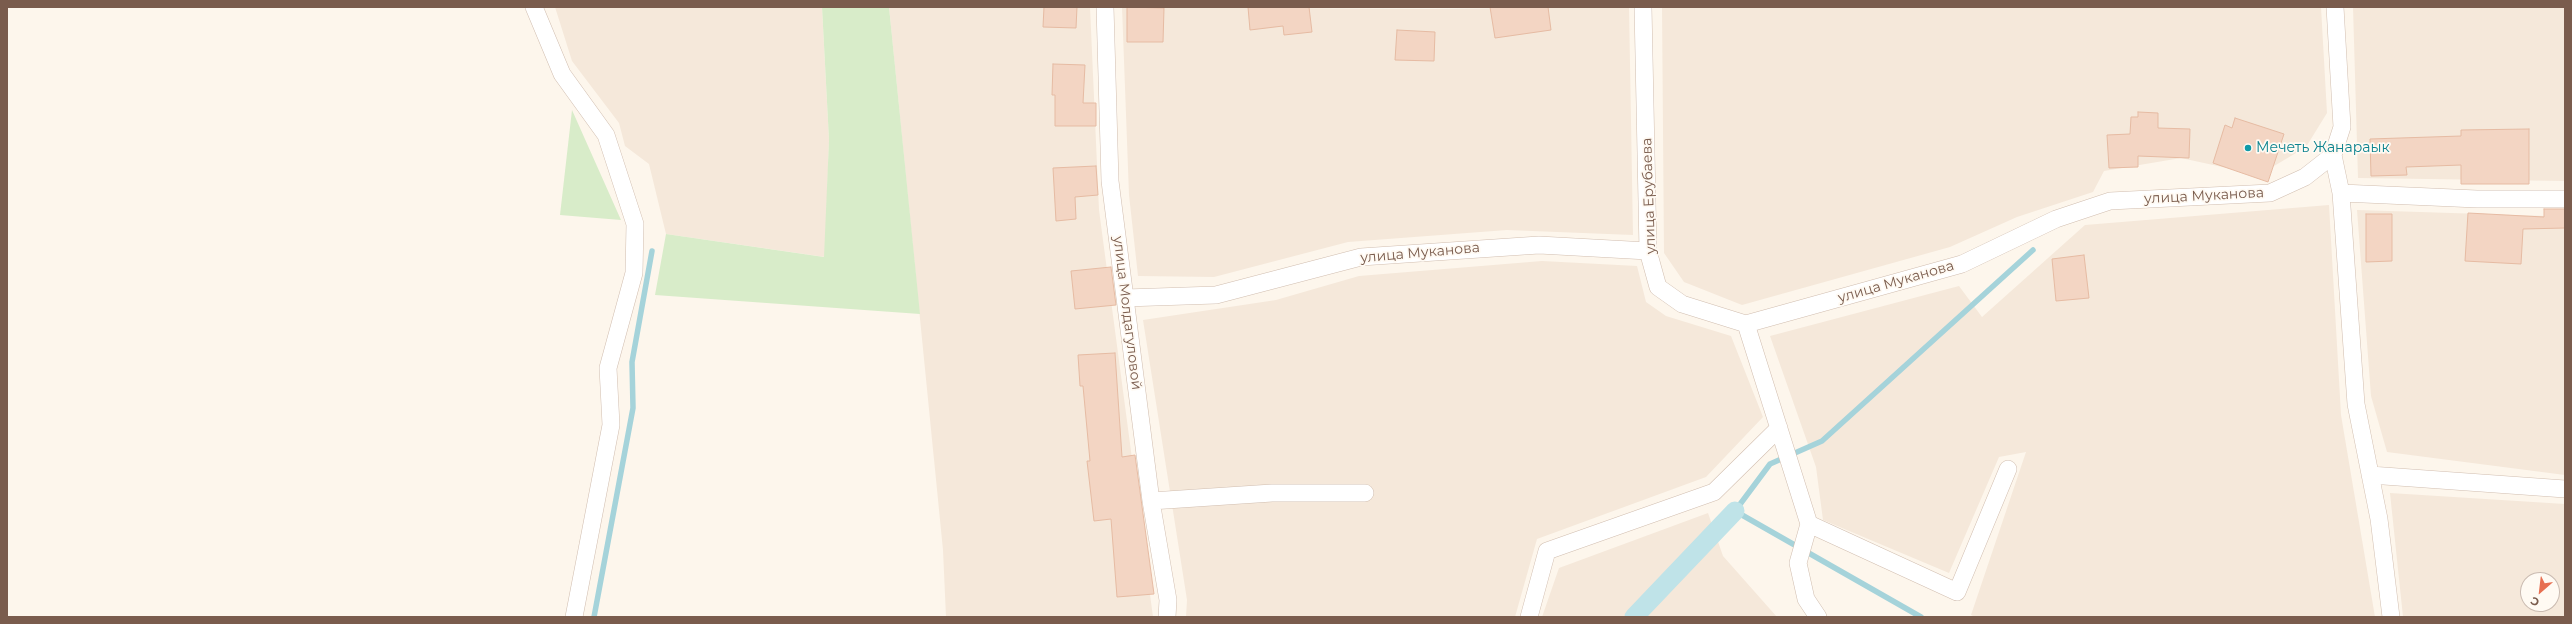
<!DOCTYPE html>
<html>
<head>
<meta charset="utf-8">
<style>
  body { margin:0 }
  #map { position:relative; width:2572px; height:624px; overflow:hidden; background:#fdf6ec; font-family:Montserrat,sans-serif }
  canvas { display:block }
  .frame { position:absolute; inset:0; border:8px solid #7a5c4d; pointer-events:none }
  .north { position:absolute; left:2520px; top:572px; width:40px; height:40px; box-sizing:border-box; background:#fffaf3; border:1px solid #cabbb1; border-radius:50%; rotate:208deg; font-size:11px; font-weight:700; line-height:16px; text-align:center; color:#7a5c4d }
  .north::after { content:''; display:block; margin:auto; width:14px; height:18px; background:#e76f51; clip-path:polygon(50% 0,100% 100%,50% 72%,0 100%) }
</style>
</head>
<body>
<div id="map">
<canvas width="2572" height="624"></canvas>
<div class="frame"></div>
<div class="north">С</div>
</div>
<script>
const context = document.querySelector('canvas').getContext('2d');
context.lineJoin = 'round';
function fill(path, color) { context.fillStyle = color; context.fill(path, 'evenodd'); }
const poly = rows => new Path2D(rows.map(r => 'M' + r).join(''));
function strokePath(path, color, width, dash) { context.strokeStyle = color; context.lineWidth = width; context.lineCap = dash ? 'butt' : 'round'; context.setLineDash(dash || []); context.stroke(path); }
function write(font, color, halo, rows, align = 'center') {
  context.font = font + ' Montserrat,sans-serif'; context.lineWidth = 3.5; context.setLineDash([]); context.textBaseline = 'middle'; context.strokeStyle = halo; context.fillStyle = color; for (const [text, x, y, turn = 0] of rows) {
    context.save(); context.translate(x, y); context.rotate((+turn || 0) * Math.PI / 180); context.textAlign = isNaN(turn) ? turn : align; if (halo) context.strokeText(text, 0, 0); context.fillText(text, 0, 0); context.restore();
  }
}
const residential = poly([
  [555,7,822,7,829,140,825,257,666,234,649,164,625,146,619,123,572,61],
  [889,7,1090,7,1099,210,1153,617,946,617,943,550],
  [1122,7,1428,9,1629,7,1633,235,1507,230,1348,242,1214,277,1138,276,1129,195],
  [1662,7,2321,7,2327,113,2306,147,2259,175,2181,158,2104,171,2093,192,2017,217,1950,247,1742,305,1684,282,1664,253],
  [2353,7,2565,7,2565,181,2358,178],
  [2329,205,2341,415,2375,617,1975,617,1971,615,2026,452,1999,457,1949,573,1823,520,1816,467,1770,336,1959,286,1982,317,2085,225],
  [2357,210,2546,216,2565,214,2565,475,2387,452,2371,396],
  [1542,261,1637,266,1646,302,1666,316,1731,336,1763,417,1706,477,1537,539,1515,617,1186,617,1187,600,1143,320,1276,300,1359,276],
  [2390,493,2565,504,2565,617,2403,617],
  [2528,580,2552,580,2552,604,2528,604],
  [1708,513,1723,556,1777,617,1542,617,1559,568]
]);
const green = poly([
  [822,7,889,7,920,314,655,295,666,234,824,257,829,140],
  [572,110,621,220,560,215]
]);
const stream = poly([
  [594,617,633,408,632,362,652,251],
  [1921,617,1735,511,1770,464,1822,441,2033,250]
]);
const canal = poly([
  [1634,617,1735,511]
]);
const building = poly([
  [1044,7,1077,7,1076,28,1043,27,1044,7],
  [1127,7,1164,8,1163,42,1127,42,1127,7],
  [1248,7,1309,7,1312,32,1284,35,1283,26,1250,30,1248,7],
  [1490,7,1548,7,1551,30,1495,38,1490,7],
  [1397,30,1435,32,1434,61,1395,60,1397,30],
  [1053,64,1085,65,1083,103,1096,103,1096,126,1055,126,1055,95,1052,95,1053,64],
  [2138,112,2158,113,2158,128,2190,129,2189,158,2138,156,2138,167,2109,168,2107,135,2130,134,2131,117,2138,117,2138,112],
  [2235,118,2284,134,2268,182,2213,163,2225,125,2232,128,2235,118],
  [2529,129,2529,184,2461,184,2461,165,2406,167,2407,175,2371,176,2370,139,2461,136,2461,130,2529,129],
  [1096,166,1098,195,1075,197,1076,219,1056,221,1053,168,1096,166],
  [2544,209,2565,209,2565,228,2523,229,2521,264,2465,261,2468,213,2544,217,2544,209],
  [2366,214,2392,214,2392,261,2366,262,2366,214],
  [2084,255,2089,298,2056,301,2052,259,2084,255],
  [1111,267,1116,305,1075,309,1071,271,1111,267],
  [1115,353,1122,457,1135,455,1154,594,1117,597,1111,519,1094,521,1087,461,1090,461,1083,386,1080,386,1078,355,1115,353]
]);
const minor = poly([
  [534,7,562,74,606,135,635,224,634,273,608,368,611,425,574,617],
  [1105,7,1110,181,1151,501,1168,600,1167,617],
  [1643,7,1648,251,1658,287,1682,304,1746,324],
  [2335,7,2342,127,2333,155,2341,193,2356,404,2379,519,2391,617],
  [2341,193,2477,199,2565,199],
  [1125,298,1216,295,1361,257,1539,245,1648,251],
  [2370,475,2565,489],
  [1151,501,1272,493,1365,493],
  [1809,524,1957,592,2008,469],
  [1529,617,1547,551,1714,492,1779,428],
  [1818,617,1806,599,1798,563,1809,524,1746,324,1962,264,2056,219,2110,201,2270,193,2305,177,2333,155]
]);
const markers = [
  [2248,148,4,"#0f9aa8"]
];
const cultureNames = [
  ["Мечеть Жанараык",2256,148]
];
const streetNames = [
  ["улица Ерубаева",1649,196,-92],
  ["улица Муканова",2204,196,-3],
  ["улица Муканова",1420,253,-5],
  ["улица Муканова",1896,282,-16],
  ["улица Молдагуловой",1127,313,83]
];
fill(residential, '#f5e8da');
fill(green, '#d8ecc9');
strokePath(stream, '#a5d3da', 5.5);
strokePath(canal, '#bfe3e8', 19);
fill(building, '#f3d5c3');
strokePath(building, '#e6bba3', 1);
strokePath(minor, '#d1beb0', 18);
strokePath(minor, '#fff', 17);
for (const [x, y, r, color] of markers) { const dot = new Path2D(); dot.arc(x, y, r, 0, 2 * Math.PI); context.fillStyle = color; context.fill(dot); strokePath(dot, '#fffaf3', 1.5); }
write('14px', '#0d838f', '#fffaf3', cultureNames, 'left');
write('14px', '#7a5c4d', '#fffaf3', streetNames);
</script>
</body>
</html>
